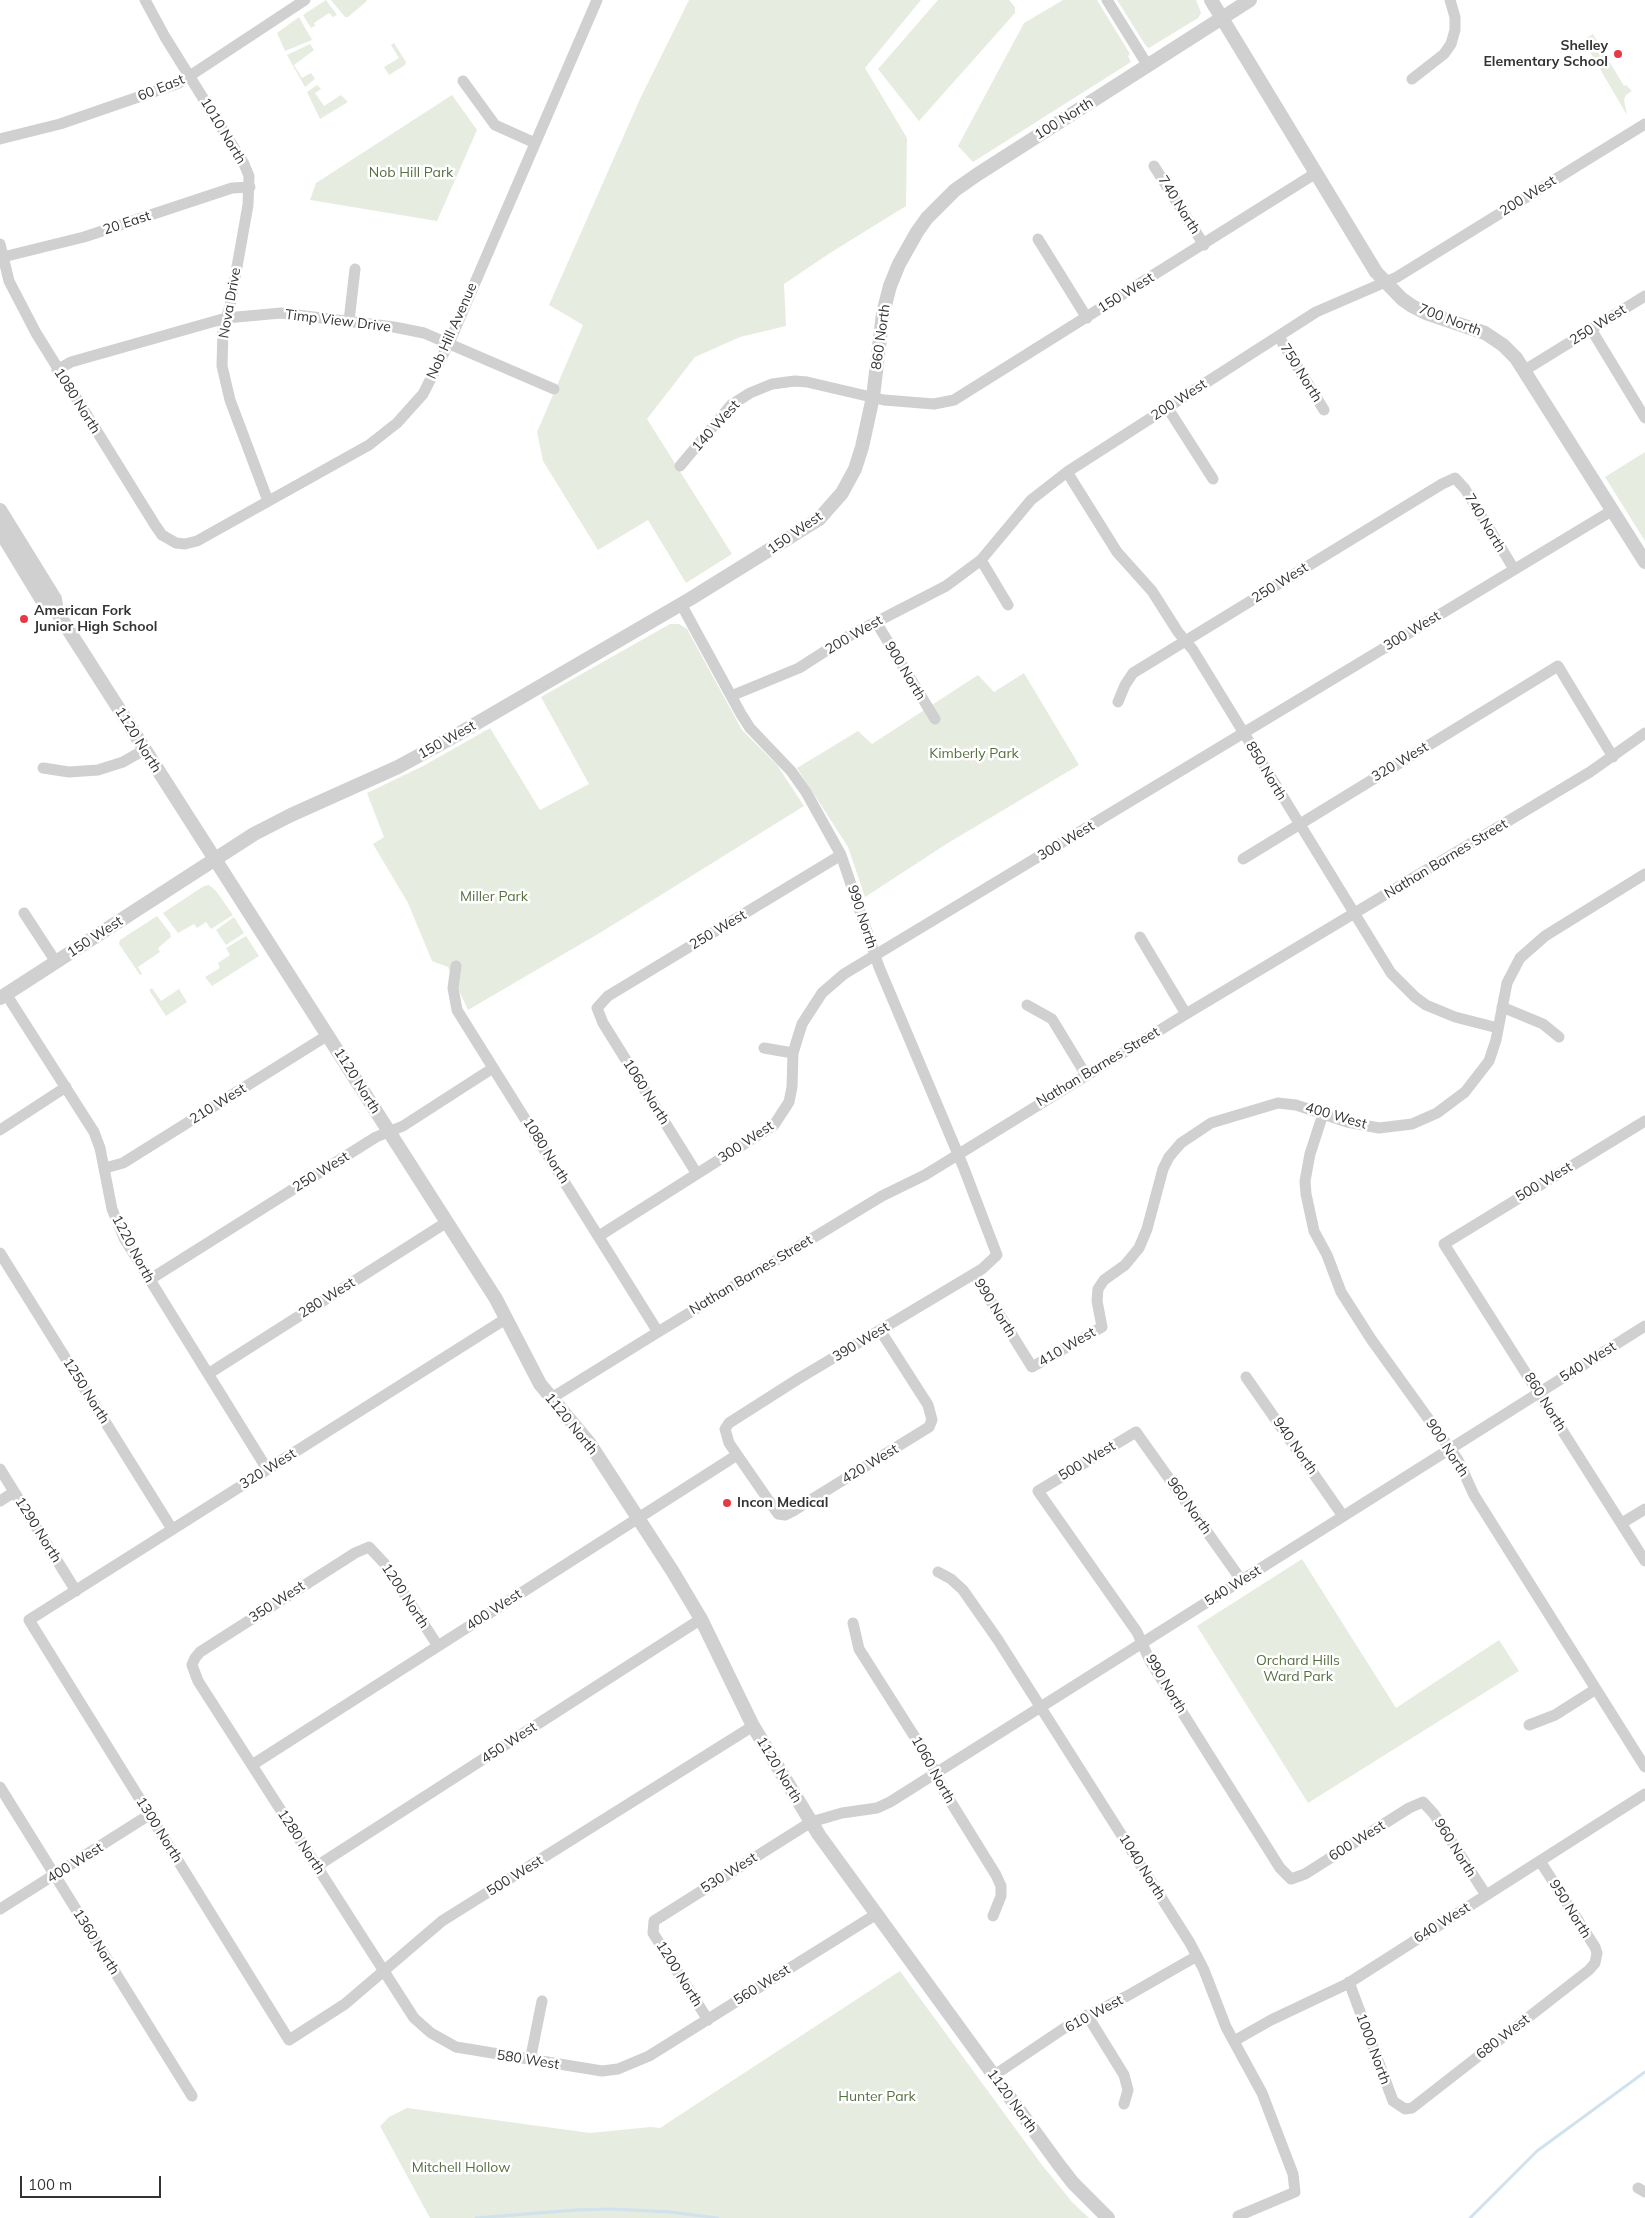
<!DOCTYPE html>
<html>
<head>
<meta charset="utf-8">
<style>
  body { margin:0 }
  #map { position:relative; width:1645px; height:2218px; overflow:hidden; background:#fff; font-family:Mulish,sans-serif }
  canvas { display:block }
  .scale { position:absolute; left:20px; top:2176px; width:141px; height:22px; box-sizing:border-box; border:2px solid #333; border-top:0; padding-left:6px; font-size:15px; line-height:18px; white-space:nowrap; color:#333; -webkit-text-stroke:4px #fff; paint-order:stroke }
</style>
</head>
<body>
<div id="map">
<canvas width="1645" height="2218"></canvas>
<div class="scale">100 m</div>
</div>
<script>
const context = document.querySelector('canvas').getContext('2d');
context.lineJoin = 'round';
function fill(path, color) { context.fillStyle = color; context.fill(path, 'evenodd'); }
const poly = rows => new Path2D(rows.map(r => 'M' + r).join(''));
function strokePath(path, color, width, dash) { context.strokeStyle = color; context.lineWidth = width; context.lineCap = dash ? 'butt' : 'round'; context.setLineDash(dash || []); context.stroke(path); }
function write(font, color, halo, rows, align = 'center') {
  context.font = font + ' Mulish,sans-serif'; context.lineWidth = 5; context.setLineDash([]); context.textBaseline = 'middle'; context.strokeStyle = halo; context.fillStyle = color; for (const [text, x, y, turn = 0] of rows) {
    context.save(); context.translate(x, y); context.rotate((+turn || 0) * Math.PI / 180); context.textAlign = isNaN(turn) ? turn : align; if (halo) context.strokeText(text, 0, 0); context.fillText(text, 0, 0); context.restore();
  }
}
const green = poly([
  [326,0,337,15,333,17,329,13,314,23,315,26,311,28,303,15],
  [331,0,366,0,367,1,348,17,345,17],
  [689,0,921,0,865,68,907,138,906,206,830,253,784,284,786,326,740,337,695,357,647,419,732,554,686,583,648,520,598,550,543,461,537,432,583,325,549,305,640,99],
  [938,0,1009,0,1015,7,1015,13,919,121,878,69],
  [1063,0,1097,0,1130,54,1128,56,1131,62,973,162,958,146,1024,23],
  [1117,0,1196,0,1201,13,1198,18,1149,48,1146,46],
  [299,17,312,40,285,51,277,33],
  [1593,34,1624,86,1626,85,1632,91,1626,95,1624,100,1627,115,1583,40],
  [394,43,406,62,405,65,389,75,384,67,399,58,391,45],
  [310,44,314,50,294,65,302,78,311,73,315,79,305,87,287,55],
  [317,85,321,89,315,93,324,106,341,95,348,102,320,119,307,92],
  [452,95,477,130,437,221,310,200,316,183],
  [1645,452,1645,541,1605,477],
  [670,624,679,624,687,629,742,730,777,765,804,806,603,931,468,1010,448,967,432,961,408,903,373,844,384,837,367,793,425,765,490,728,540,810,589,784,541,697],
  [1024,673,1079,765,948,843,865,897,848,847,797,768,858,731,872,744,978,675,994,692],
  [209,885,216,891,233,915,211,929,206,922,197,928,194,924,178,933,163,913,204,886],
  [157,916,170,933,171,937,158,948,160,952,138,967,142,974,140,975,119,944,120,940],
  [234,917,244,933,226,945,216,930],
  [246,936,259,956,212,986,205,977,220,968,218,963,230,955,226,948],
  [152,988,161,1001,179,989,187,1002,166,1016,149,990],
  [1302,1559,1396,1708,1499,1640,1519,1671,1308,1803,1197,1626],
  [900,1971,1042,2165,1072,2202,1089,2218,430,2218,380,2126,389,2117,407,2108,590,2133,651,2127,660,2128]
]);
const stream = poly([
  [476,2218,576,2210,613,2209,670,2212,718,2218],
  [1470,2218,1537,2151,1645,2072]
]);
const minor = poly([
  [145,0,165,37,244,164,249,176,248,205,230,306,223,328,222,366,230,400,268,501],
  [1107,0,1148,66],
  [1412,79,1444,54,1451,44,1455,30,1455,17,1450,0],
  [463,81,495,125,535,143],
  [0,139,60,124,179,83,305,0],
  [1154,166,1204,245],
  [1038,239,1087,318],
  [0,244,9,281,36,333,155,525,162,535,176,543,185,544,197,541,369,445,397,423,423,394,449,343,597,0],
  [3,257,84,237,232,188,250,187],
  [349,321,355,269],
  [1591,329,1645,418],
  [1279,337,1324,410],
  [57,370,71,362,226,318,281,313,394,327,424,333,554,389],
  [1525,370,1645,296],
  [1167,407,1213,479],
  [680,466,731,405,750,393,772,384,795,381,807,382,884,400,934,404,954,400,1316,173],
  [1067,472,1117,552,1152,591,1178,632,1193,650,1391,973,1415,997,1426,1005,1455,1017,1498,1028],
  [981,560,1008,605],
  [681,604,741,714,750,728,791,771,806,792,841,855,879,967,963,1166,997,1255,982,1269,798,1379,729,1423,725,1429,729,1443,778,1514,785,1515,793,1511,929,1427,932,1420,928,1405,880,1330],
  [876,622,935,719],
  [731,696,799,668,849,636,946,586,981,560,1031,500,1067,472,1316,312,1397,277,1645,124],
  [1118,702,1125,685,1133,673,1442,484,1455,478,1465,489,1514,569],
  [43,768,69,772,98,770,123,762,144,750],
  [1243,859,1558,666,1613,757],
  [24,913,56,962],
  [1140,937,1186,1014],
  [456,966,453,988,457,1010,658,1332],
  [6,994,94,1132,100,1148,112,1209,124,1238,267,1469],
  [1027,1005,1052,1019,1086,1075],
  [1502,1007,1543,1024,1559,1037],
  [764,1048,793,1053],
  [1323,1114,1310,1154,1305,1181,1306,1194,1314,1231,1327,1255,1341,1292,1371,1339,1458,1460,1474,1495,1645,1767],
  [1645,1121,1444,1244,1645,1561],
  [0,1130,66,1087],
  [105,1168,123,1163,328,1035],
  [697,1174,603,1023,597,1008,608,996,841,855],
  [599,1236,774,1125,789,1102,792,1087,793,1053,802,1024,822,993,844,974,1613,510],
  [0,1253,172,1529],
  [974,1274,1032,1367,1102,1327,1097,1301,1098,1289,1104,1280,1125,1265,1139,1248,1147,1229,1163,1169,1169,1157,1181,1143,1211,1123,1278,1103,1296,1105,1347,1122,1379,1128,1412,1124,1437,1113,1465,1092,1489,1061,1496,1040,1507,983,1520,958,1545,936,1645,874],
  [149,1280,376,1137,403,1126,493,1068],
  [507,1318,29,1620,289,2040,345,2004,442,1921,753,1726],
  [208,1374,447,1222],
  [1246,1377,1343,1516],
  [550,1399,658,1332,882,1196,925,1175,1186,1014,1590,772,1645,733],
  [0,1469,76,1591],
  [0,1501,14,1492],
  [1622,1523,1645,1509],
  [938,1572,951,1579,963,1590,998,1640,1190,1943,1204,1970,1226,2027,1262,2093,1293,2174,1295,2192,1238,2216],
  [1242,1581,1136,1432,1038,1491,1137,1632,1150,1661,1280,1868,1291,1879,1305,1874,1409,1808,1423,1802,1434,1814,1486,1895],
  [853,1623,859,1649,930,1761,944,1791,996,1875,1001,1886,1001,1896,993,1916],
  [438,1646,384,1563,369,1547,355,1553,200,1652,195,1658,192,1665,198,1681,414,2018,431,2033,456,2047,602,2071,618,2069,649,2056,875,1915],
  [1529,1725,1555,1715,1596,1689],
  [252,1765,737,1455],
  [0,1787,192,2096],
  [317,1866,701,1619],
  [0,1909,149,1815],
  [1349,1982,1393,2101,1405,2109,1412,2108,1589,1970,1595,1963,1597,1953,1595,1947,1540,1861],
  [1087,2015,1124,2075,1128,2090,1124,2104],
  [708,2020,653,1933,654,1921,811,1822,842,1813,877,1808,890,1802,1645,1326],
  [1234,2041,1271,2020,1347,1984,1645,1794],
  [530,2061,542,2001],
  [993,2076,1066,2027,1127,1996,1197,1956],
  [1638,2188,1645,2192]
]);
const tertiary = poly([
  [1211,0,1376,272,1402,299,1412,306,1426,313,1485,333,1503,345,1516,358,1645,562],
  [0,510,55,599,57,612,496,1299,540,1384,590,1444,673,1572,701,1619,753,1726,819,1835,1059,2165,1073,2183,1108,2218],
  [0,531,45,605,57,612],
  [0,998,254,834,291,815,398,767,453,737,690,599,819,519,842,493,855,469,862,447,873,397,883,313,890,286,899,264,917,232,927,218,955,190,978,174,1250,0]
]);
const markers = [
  [1618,54,5,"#e63946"],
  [24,619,5,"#e63946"],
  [727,1503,5,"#e63946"]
];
const poiNames = [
  ["Shelley",1608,46,"right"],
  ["Elementary School",1608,62,"right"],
  ["American Fork",34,611],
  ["Junior High School",34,627],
  ["Incon Medical",737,1503]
];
const streetNames = [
  ["60 East",161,88,-22],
  ["100 North",1064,119,-32],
  ["1010 North",223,131,59],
  ["200 West",1528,196,-32],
  ["740 North",1179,205,58],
  ["20 East",127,223,-18],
  ["150 West",1126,293,-32],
  ["Nova Drive",230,303,-80],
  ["700 North",1450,320,21],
  ["Timp View Drive",338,321,7],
  ["250 West",1598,325,-32],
  ["Nob Hill Avenue",452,331,-66],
  ["860 North",881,337,-82],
  ["750 North",1301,373,58],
  ["200 West",1179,400,-33],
  ["1080 North",77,401,58],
  ["140 West",716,426,-48],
  ["740 North",1485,523,59],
  ["150 West",795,533,-35],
  ["250 West",1280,583,-32],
  ["300 West",1412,631,-31],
  ["200 West",854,635,-30],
  ["900 North",905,671,59],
  ["1120 North",138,740,58],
  ["150 West",447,740,-29],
  ["320 West",1400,762,-31],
  ["850 North",1266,771,59],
  ["300 West",1066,841,-31],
  ["Nathan Barnes Street",1446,859,-31],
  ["990 North",862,917,72],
  ["250 West",718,930,-31],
  ["150 West",95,937,-33],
  ["Nathan Barnes Street",1098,1067,-31],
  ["1120 North",357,1081,58],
  ["1060 North",646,1092,58],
  ["210 West",218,1104,-32],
  ["400 West",1336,1116,16],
  ["300 West",746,1142,-34],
  ["1080 North",546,1151,58],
  ["250 West",321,1172,-32],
  ["500 West",1544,1182,-31],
  ["1220 North",133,1249,62],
  ["Nathan Barnes Street",751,1275,-31],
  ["280 West",327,1298,-32],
  ["990 North",995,1308,58],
  ["390 West",861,1342,-31],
  ["410 West",1067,1347,-30],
  ["540 West",1588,1362,-32],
  ["1250 North",86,1391,58],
  ["860 North",1545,1402,58],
  ["1120 North",571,1424,51],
  ["940 North",1295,1446,55],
  ["900 North",1447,1448,57],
  ["500 West",1087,1461,-31],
  ["420 West",870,1464,-31],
  ["320 West",268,1469,-32],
  ["960 North",1189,1506,55],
  ["1290 North",38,1530,58],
  ["540 West",1233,1586,-32],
  ["1200 North",405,1596,57],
  ["350 West",277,1602,-33],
  ["400 West",494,1610,-33],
  ["990 North",1166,1684,59],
  ["450 West",509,1743,-33],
  ["1120 North",779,1770,59],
  ["1060 North",933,1770,61],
  ["1300 North",159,1830,58],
  ["600 West",1357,1841,-32],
  ["1280 North",301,1842,57],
  ["960 North",1455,1848,58],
  ["400 West",75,1863,-32],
  ["1040 North",1142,1867,58],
  ["530 West",729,1873,-32],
  ["500 West",515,1876,-32],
  ["950 North",1570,1909,58],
  ["640 West",1442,1923,-32],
  ["1360 North",96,1942,58],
  ["1200 North",679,1974,58],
  ["560 West",762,1985,-32],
  ["610 West",1094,2014,-28],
  ["680 West",1503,2037,-38],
  ["1000 North",1373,2049,70],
  ["580 West",528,2060,9],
  ["1120 North",1012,2101,54]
];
const parkNames = [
  ["Nob Hill Park",411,173],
  ["Kimberly Park",974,754],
  ["Miller Park",494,897],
  ["Orchard Hills",1298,1661],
  ["Ward Park",1298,1677],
  ["Hunter Park",877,2097],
  ["Mitchell Hollow",461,2168]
];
fill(green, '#e6ecdf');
strokePath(stream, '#cfe2ee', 3);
strokePath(minor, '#d0d0d0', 11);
strokePath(tertiary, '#d0d0d0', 14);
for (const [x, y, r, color] of markers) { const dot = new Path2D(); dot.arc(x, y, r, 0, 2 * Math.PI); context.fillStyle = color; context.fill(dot); strokePath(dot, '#fff', 2); }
write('bold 14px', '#333', '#fff', poiNames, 'left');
write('14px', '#333', '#fff', streetNames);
write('14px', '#56703f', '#fff', parkNames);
</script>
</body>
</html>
